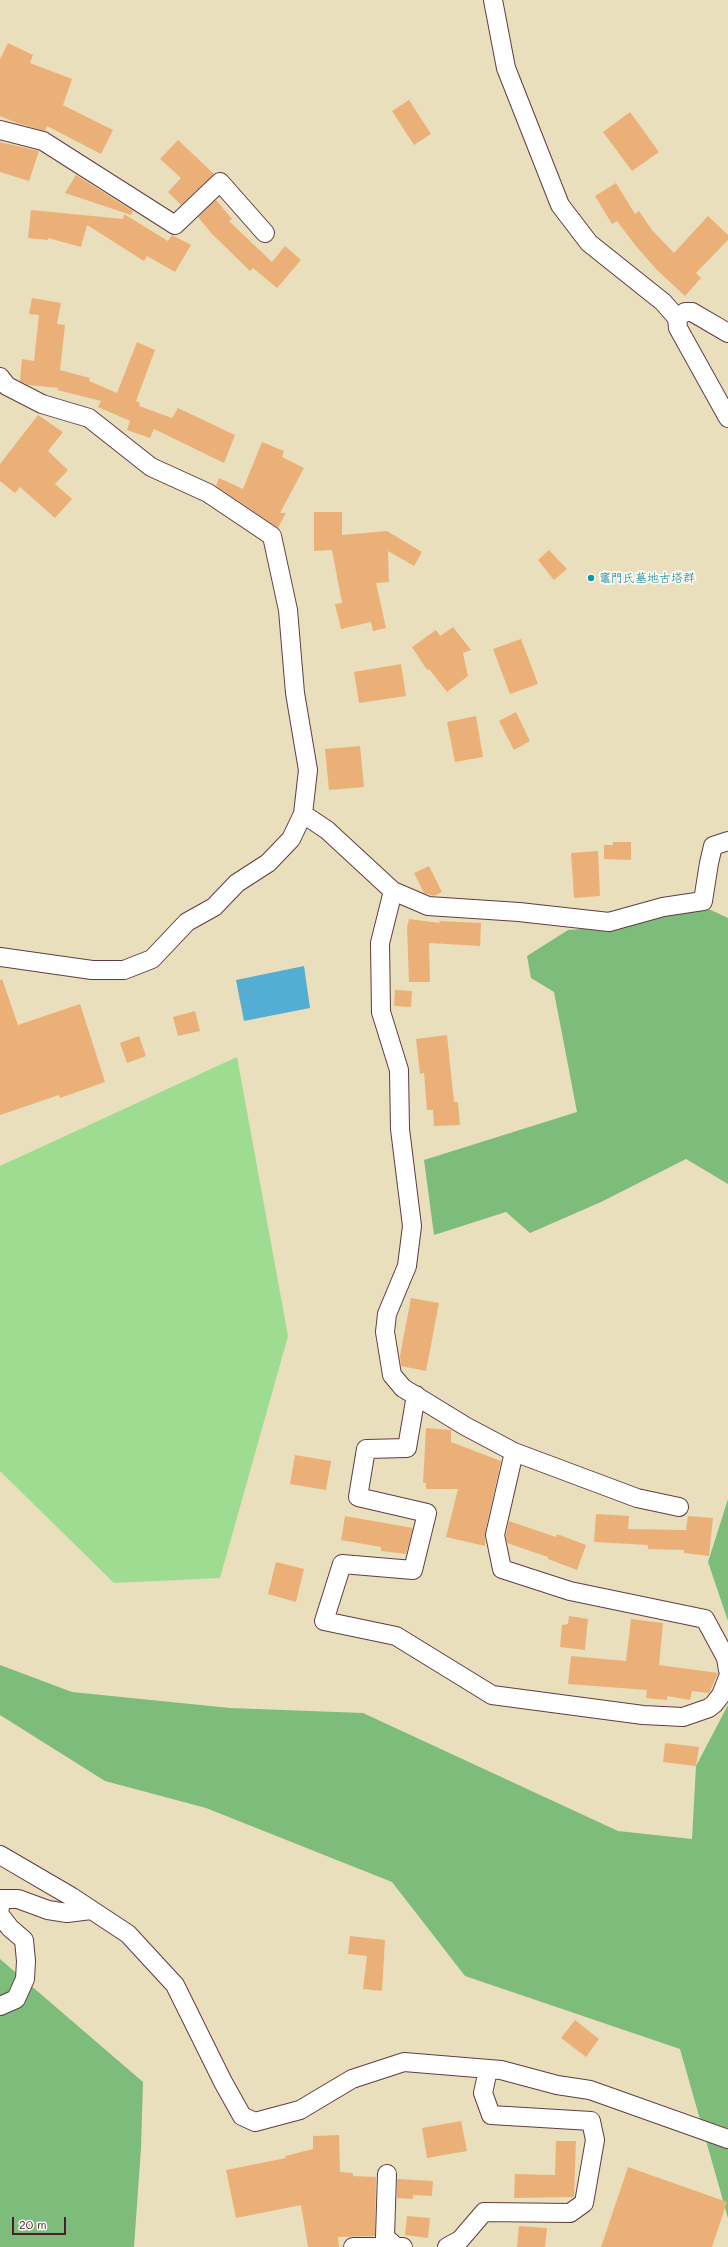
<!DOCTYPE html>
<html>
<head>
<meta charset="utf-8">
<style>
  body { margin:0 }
  #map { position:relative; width:728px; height:2247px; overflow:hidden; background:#eadfbc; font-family:Mali,sans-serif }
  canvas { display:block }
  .scale { position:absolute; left:12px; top:2217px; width:54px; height:18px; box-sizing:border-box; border:2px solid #4a1f2b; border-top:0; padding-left:5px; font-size:12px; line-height:14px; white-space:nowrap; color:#4a1f2b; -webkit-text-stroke:3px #fdfcf7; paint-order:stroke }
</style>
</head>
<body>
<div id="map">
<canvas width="728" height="2247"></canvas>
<div class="scale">20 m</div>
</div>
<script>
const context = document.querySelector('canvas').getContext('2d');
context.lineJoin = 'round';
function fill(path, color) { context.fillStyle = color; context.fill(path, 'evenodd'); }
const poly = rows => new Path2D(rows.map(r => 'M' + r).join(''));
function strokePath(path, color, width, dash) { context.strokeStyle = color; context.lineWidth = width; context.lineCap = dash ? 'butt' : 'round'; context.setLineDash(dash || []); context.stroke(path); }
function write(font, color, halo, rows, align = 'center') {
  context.font = font + ' Mali,"Klee One",sans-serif'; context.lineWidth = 3.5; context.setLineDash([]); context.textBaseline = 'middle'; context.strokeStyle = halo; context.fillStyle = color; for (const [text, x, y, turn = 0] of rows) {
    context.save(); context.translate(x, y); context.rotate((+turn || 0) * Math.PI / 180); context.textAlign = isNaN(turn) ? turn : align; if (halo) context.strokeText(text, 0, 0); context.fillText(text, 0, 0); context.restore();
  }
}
const green = poly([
  [237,1057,288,1336,220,1578,114,1583,0,1471,0,1166]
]);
const forest = poly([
  [700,905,728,918,728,1184,686,1159,601,1202,530,1233,506,1212,434,1235,424,1160,577,1112,554,992,531,978,527,956,568,930,632,925],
  [728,1499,728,1621,708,1562],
  [0,1665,72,1692,230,1708,363,1713,618,1831,692,1839,696,1766,728,1705,728,2218,680,2049,465,1976,392,1882,206,1808,105,1781,0,1715],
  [0,1959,143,2082,141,2148,134,2247,0,2247]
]);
const water = poly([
  [304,966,310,1008,244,1021,236,980]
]);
const building = poly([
  [8,43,33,55,30,63,72,79,63,105,113,130,101,154,47,126,45,131,17,123,0,116,0,59],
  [409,100,431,134,414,145,392,111],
  [630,112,659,152,632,171,603,132],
  [178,140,214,174,181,205,168,192,181,178,160,159],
  [0,142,39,151,29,181,0,172],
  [76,175,133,211,131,215,65,193],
  [616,183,635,214,639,211,652,230,674,253,708,216,728,235,728,240,696,273,701,278,685,296,656,269,635,245,617,221,612,224,595,196],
  [216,200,232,219,229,221,272,262,285,246,301,260,277,288,253,268,250,271,212,234,198,217],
  [31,210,123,219,124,214,168,241,172,235,191,245,175,272,147,256,144,261,87,225,81,247,48,238,48,240,28,238],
  [32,298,61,303,57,324,65,325,60,370,90,378,89,381,117,393,137,342,155,350,136,401,140,403,139,406,172,418,178,408,235,435,224,463,154,429,150,438,127,430,130,421,98,407,101,401,57,390,59,388,28,385,20,381,22,359,34,361,39,315,29,314],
  [38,415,63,432,48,451,68,470,55,484,72,499,55,518,20,487,15,493,0,481,0,464],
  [262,442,284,451,282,457,304,468,280,513,286,513,278,528,216,486,219,478,243,489],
  [314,512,342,512,342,535,387,531,422,552,414,566,388,551,389,582,376,583,386,628,373,631,371,622,341,629,335,604,342,603,332,550,314,551],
  [549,550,567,569,554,580,538,560],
  [453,627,471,650,463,653,468,676,447,692,429,669,427,670,412,647,436,630,440,636],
  [521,639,538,684,510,694,493,649],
  [401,664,406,696,359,703,354,672],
  [516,712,530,741,514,750,499,721],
  [476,716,483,757,455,762,447,722],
  [360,746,364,787,329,790,325,749],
  [613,842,631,842,631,860,604,859,604,845,613,845],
  [598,851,600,896,574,898,571,853],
  [429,866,442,892,434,896,424,893,414,873],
  [409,919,440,923,439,921,481,923,480,946,429,943,430,982,409,982,407,927],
  [2,979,18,1025,80,1004,105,1082,60,1098,59,1095,0,1115,0,980],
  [395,990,412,991,411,1007,394,1006],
  [195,1011,200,1031,178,1036,173,1017],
  [447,1035,454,1102,458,1102,460,1125,434,1126,433,1110,427,1110,424,1073,420,1074,416,1039],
  [139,1036,146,1056,127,1063,120,1043],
  [411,1298,439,1303,426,1371,401,1366,400,1356],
  [426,1428,451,1430,451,1442,501,1461,485,1533,485,1546,446,1537,458,1489,426,1489,426,1483,423,1483],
  [295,1455,331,1461,326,1490,290,1484],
  [596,1514,629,1516,628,1529,686,1530,688,1516,713,1518,709,1556,684,1553,684,1550,648,1549,648,1545,594,1542],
  [345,1516,413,1528,406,1554,381,1551,381,1547,341,1540],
  [509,1521,556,1537,557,1534,586,1545,577,1570,548,1559,548,1557,507,1543,506,1535],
  [276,1562,304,1569,296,1602,268,1594],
  [569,1616,588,1619,585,1650,560,1647,562,1625,568,1624],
  [631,1619,663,1623,659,1665,718,1673,709,1693,692,1691,690,1700,667,1696,667,1700,646,1698,647,1690,568,1684,571,1656,626,1661],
  [665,1743,699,1747,696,1766,663,1762],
  [350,1936,385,1940,382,1991,363,1989,367,1956,348,1954],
  [575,2020,599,2039,586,2057,561,2038],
  [461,2121,467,2151,427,2158,422,2128],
  [339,2135,340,2172,353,2173,353,2176,376,2177,375,2236,338,2237,339,2247,308,2247,301,2205,236,2218,226,2170,286,2158,285,2156,313,2149,313,2136],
  [556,2141,576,2141,574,2197,514,2198,515,2174,555,2175],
  [628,2167,727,2202,712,2247,601,2247],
  [397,2179,433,2181,432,2196,413,2195,413,2199,397,2198],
  [407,2216,430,2218,428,2238,405,2235],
  [519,2226,547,2228,545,2247,517,2247]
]);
const minor = poly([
  [493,0,506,68,560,205,589,243,663,302,677,318,678,328,728,418],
  [0,130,43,141,175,225,220,182,265,233],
  [677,318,685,312,692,312,728,333],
  [0,377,7,386,42,404,89,418,151,467,208,493,272,536,288,610,295,693,308,770,303,814,291,839,268,863,237,883,214,907,187,922,152,959,124,970,92,970,0,957],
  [303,814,327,830,393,891,428,906,519,912,609,922,663,907,703,901,709,863,713,846,728,841],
  [393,891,380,943,381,1012,399,1070,400,1129,412,1226,407,1266,387,1314,385,1332,392,1375,403,1388,465,1426,514,1452,637,1498,679,1507],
  [416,1395,407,1448,366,1449,358,1497,427,1513,413,1570,342,1564,324,1621,396,1636,492,1695,643,1715,683,1717,709,1708,714,1704,721,1695,728,1677],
  [514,1452,495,1535,502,1569,570,1591,705,1619,726,1658,728,1670],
  [0,1855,72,1897,128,1934,175,1985,223,2082,242,2116,255,2122,300,2110,352,2079,404,2062,501,2070,557,2085,590,2090,728,2139],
  [0,1908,0,1899,18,1899,48,1910,67,1913,91,1910],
  [0,1915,10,1928,24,1940,26,1961,25,1979,16,1999,0,2006],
  [387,2174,385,2237,396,2247,403,2247],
  [353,2247,396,2247],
  [447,2247,460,2240,484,2212,570,2213,584,2203,595,2140,591,2121,491,2115,483,2093,488,2070]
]);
const markers = [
  [591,578,4,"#0f9aa8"]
];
const cultureNames = [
  ["竈門氏墓地古塔群",599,578]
];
fill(green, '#9ddc91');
fill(forest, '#7ebc7b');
fill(water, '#54add2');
fill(building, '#ebb078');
strokePath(minor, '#623c41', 20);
strokePath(minor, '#fff', 18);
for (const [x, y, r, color] of markers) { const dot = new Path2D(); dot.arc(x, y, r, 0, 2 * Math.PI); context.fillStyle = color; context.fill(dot); strokePath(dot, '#fdfcf7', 1.5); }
write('12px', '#0d838f', '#fdfcf7', cultureNames, 'left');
</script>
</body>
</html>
